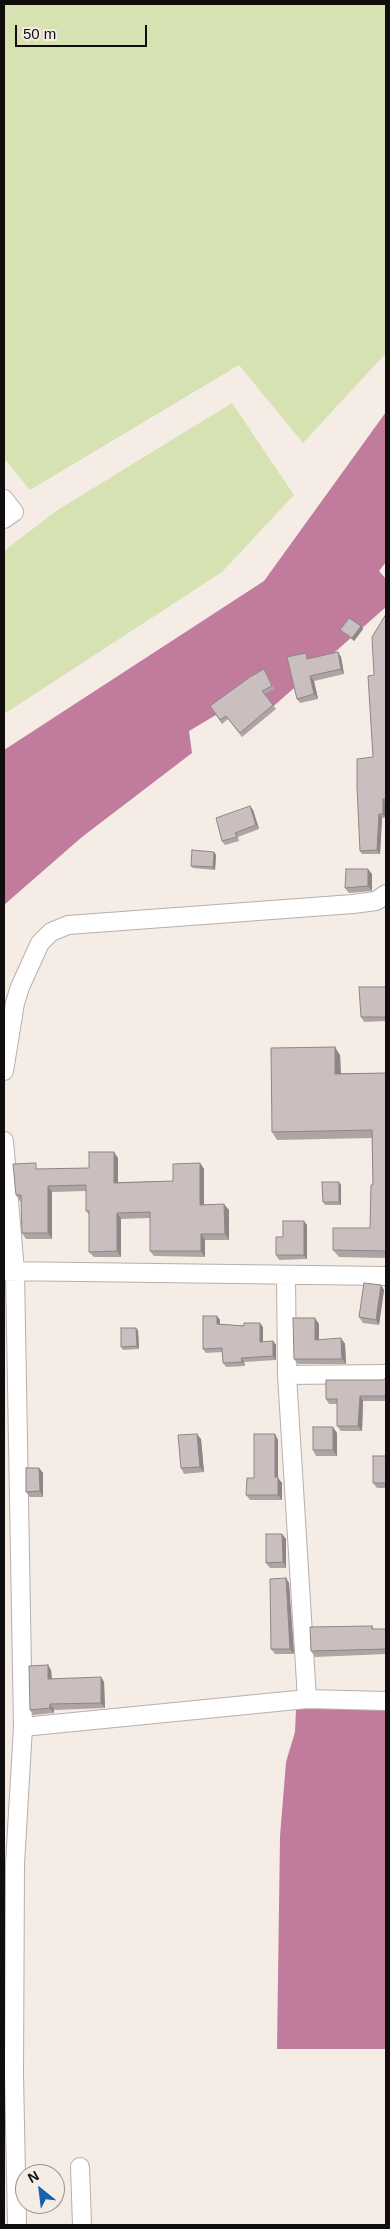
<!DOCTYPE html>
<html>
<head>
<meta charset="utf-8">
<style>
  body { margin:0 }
  #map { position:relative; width:390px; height:2229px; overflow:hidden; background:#f6ece6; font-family:Arial,sans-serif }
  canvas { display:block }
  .frame { position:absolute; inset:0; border:5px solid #100d0c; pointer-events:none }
  .north { position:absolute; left:15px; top:2164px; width:50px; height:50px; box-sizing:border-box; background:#f6ece6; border:1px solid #9a938f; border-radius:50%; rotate:331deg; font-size:14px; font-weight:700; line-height:20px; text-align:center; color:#100d0c }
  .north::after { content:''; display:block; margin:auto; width:18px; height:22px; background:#1562b1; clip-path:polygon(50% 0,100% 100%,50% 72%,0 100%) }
  .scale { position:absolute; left:15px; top:25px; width:132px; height:22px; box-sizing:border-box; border:2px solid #100d0c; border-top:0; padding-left:6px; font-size:15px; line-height:18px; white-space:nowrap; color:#100d0c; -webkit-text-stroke:4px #f6ece6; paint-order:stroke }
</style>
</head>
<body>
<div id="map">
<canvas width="390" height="2229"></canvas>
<div class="frame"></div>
<div class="north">N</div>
<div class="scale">50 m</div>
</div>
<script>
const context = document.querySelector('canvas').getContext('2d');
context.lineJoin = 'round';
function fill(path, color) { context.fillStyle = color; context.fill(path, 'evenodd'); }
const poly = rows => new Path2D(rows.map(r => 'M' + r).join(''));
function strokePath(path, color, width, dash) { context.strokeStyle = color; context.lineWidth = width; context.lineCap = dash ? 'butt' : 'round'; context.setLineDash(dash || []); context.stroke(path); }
const green = poly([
  [4,4,386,4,386,353,303,443,239,365,30,490,4,458],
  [232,403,294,495,222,572,4,714,4,551,56,511]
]);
const water = poly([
  [386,412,386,562,379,571,386,579,386,607,251,726,221,712,189,731,192,753,82,837,4,905,4,750,264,581],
  [356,1705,386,1706,386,2049,277,2049,280,1836,286,1762,295,1732,296,1709]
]);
const minor = poly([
  [4,499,14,512,4,519],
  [4,1071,15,1003,20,987,40,943,51,932,68,925,353,904,376,901,386,894],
  [4,1141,15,1271,23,1727,15,1864,14,2074,17,2225],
  [4,1271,386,1276],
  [286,1276,287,1375,307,1699],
  [287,1375,386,1374],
  [23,1727,307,1699,386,1701],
  [80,2167,82,2225]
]);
const wall = poly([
  [386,614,386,818,382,818,380,854,362,854,360,851,373,757,374,675],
  [361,626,363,629,354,641,342,632,340,630],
  [338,652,341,657,344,674,314,681,318,699,300,703,297,699,309,658,309,659],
  [264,669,275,689,265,694,276,709,242,737,228,719,222,724,210,706],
  [250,806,253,810,259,829,238,837,239,841,225,845,222,841],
  [214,852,216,855,215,870,193,868,191,866],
  [372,874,372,891,349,893,345,888],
  [386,987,386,1021,364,1022,361,1017],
  [340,1055,341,1073,386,1073,386,1258,339,1257,333,1250,370,1228,373,1185,372,1138,277,1140,272,1132],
  [118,1158,118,1182,173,1181,200,1163,204,1169,204,1205,229,1210,229,1240,205,1240,205,1257,154,1256,150,1251,150,1218,121,1219,121,1257,94,1257,89,1252,89,1214,86,1211,86,1191,52,1192,52,1239,26,1239,22,1233,21,1201,20,1201,16,1195,40,1169,89,1168],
  [341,1185,341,1205,325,1205,323,1202],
  [307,1225,307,1259,279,1260,276,1255,283,1237],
  [381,1285,384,1290,379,1325,363,1323,359,1317],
  [217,1316,220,1320,220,1324,263,1327,263,1342,273,1341,276,1345,276,1360,244,1362,245,1366,226,1367,223,1363,222,1352,206,1353,203,1349],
  [319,1324,319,1340,341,1338,345,1344,346,1364,298,1364,294,1359],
  [138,1330,139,1349,123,1350,121,1347],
  [386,1378,386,1401,363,1401,362,1431,341,1431,337,1426,337,1404,329,1404,326,1399,383,1380],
  [337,1433,337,1456,316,1456,313,1450],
  [275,1434,278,1440,278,1478,282,1483,282,1500,250,1500,246,1495],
  [201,1439,204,1472,184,1474,181,1468],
  [386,1456,386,1488,377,1488,373,1483],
  [39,1468,43,1473,43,1497,30,1497,26,1492],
  [282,1534,286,1539,286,1568,270,1568,266,1563],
  [286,1578,289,1583,294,1654,275,1654,271,1649],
  [372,1626,374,1629,386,1629,386,1654,315,1657,311,1651],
  [51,1670,52,1679,101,1677,104,1682,105,1708,54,1710,54,1713,33,1715,30,1710]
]);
const shadedWall = poly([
  [361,626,363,629,354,641,352,638],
  [338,652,341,657,344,674,341,669],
  [310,676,314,681,318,699,314,694],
  [383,799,386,803,386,818,383,814],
  [250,806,253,810,259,829,256,825],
  [379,814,382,818,380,854,377,850],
  [214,852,216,855,215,870,213,867],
  [368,869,372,874,372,891,368,886],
  [335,1047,340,1055,341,1081,335,1074],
  [114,1152,118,1158,118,1188,114,1183],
  [200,1163,204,1169,204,1211,200,1205],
  [339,1182,341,1185,341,1205,339,1202],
  [48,1186,52,1192,52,1239,48,1233],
  [224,1204,229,1210,229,1240,225,1234],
  [117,1213,121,1219,121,1257,117,1251],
  [304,1221,307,1225,307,1259,304,1255],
  [201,1234,205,1240,205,1257,201,1251],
  [381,1285,384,1290,379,1325,376,1320],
  [217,1316,220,1320,219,1328,217,1324],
  [315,1318,319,1324,319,1345,315,1340],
  [260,1323,263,1327,263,1346,260,1342],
  [136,1328,138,1330,139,1349,137,1346],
  [341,1338,345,1344,346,1364,342,1359],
  [273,1341,276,1345,276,1360,273,1356],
  [241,1358,244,1362,245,1366,242,1362],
  [360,1396,363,1401,362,1431,358,1426],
  [333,1427,337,1433,337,1456,333,1450],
  [197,1434,201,1439,204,1472,200,1467],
  [275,1434,278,1440,278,1478,282,1483,282,1500,278,1495,275,1477],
  [39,1468,43,1473,43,1497,40,1491],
  [282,1534,286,1539,286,1568,283,1562],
  [286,1578,289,1583,294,1654,290,1649],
  [48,1665,51,1670,52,1684,48,1679],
  [101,1677,104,1682,105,1708,101,1703],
  [50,1704,54,1710,54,1713,50,1708]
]);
const building = poly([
  [386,614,386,799,383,799,383,814,379,814,377,850,360,851,357,787,357,759,373,757,368,676,374,675,372,637,386,614],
  [349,618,361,626,352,638,340,630,349,618],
  [338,652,341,669,310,676,314,694,297,699,287,657,306,653,307,659,338,652],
  [264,669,272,686,262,691,273,705,240,733,226,716,220,720,210,706,250,677,264,669],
  [250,806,256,825,235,833,237,837,222,841,216,818,250,806],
  [192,850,214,852,213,867,191,866,192,850],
  [346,869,368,869,368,886,345,888,346,869],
  [359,987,386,987,386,1017,361,1017,359,987],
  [335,1047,335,1074,386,1073,386,1251,333,1250,333,1228,370,1228,371,1185,373,1185,372,1130,272,1132,271,1048,335,1047],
  [89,1152,114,1152,114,1183,173,1181,173,1164,200,1163,200,1205,224,1204,225,1234,201,1234,201,1251,150,1251,150,1212,117,1213,117,1251,89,1252,89,1211,86,1211,86,1185,48,1186,48,1233,22,1233,21,1195,16,1195,13,1164,36,1163,36,1169,89,1168,89,1152],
  [322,1182,339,1182,339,1202,323,1202,322,1182],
  [283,1221,304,1221,304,1255,276,1255,276,1237,283,1237,283,1221],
  [364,1283,381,1285,376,1320,359,1317,364,1283],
  [203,1316,217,1316,217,1324,244,1326,244,1323,260,1323,260,1342,273,1341,273,1356,241,1358,242,1362,223,1363,222,1348,203,1349,203,1316],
  [293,1318,315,1318,315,1340,341,1338,342,1359,294,1359,293,1318],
  [121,1328,136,1328,137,1346,121,1347,121,1328],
  [386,1378,386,1396,360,1396,358,1426,337,1426,337,1399,326,1399,326,1380,383,1380,386,1378],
  [313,1427,333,1427,333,1450,313,1450,313,1427],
  [197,1434,200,1467,181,1468,178,1435,197,1434],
  [254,1434,275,1434,275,1477,278,1477,278,1495,246,1495,247,1478,254,1478,254,1434],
  [373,1456,386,1456,386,1483,373,1483,373,1456],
  [26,1468,39,1468,40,1491,26,1492,26,1468],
  [266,1534,282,1534,283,1562,266,1563,266,1534],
  [286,1578,290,1649,271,1649,270,1579,286,1578],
  [372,1626,372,1629,386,1629,386,1649,311,1651,310,1627,372,1626],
  [48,1665,48,1679,101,1677,101,1703,50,1704,50,1708,30,1710,29,1666,48,1665]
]);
fill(green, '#d7e2b2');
fill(water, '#c17c9d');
strokePath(minor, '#b8afaa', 20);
strokePath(minor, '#fff', 18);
fill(wall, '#aea4a3');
fill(shadedWall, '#8d8685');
fill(building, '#cabfbe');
strokePath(building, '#8d8685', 1);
</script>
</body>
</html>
